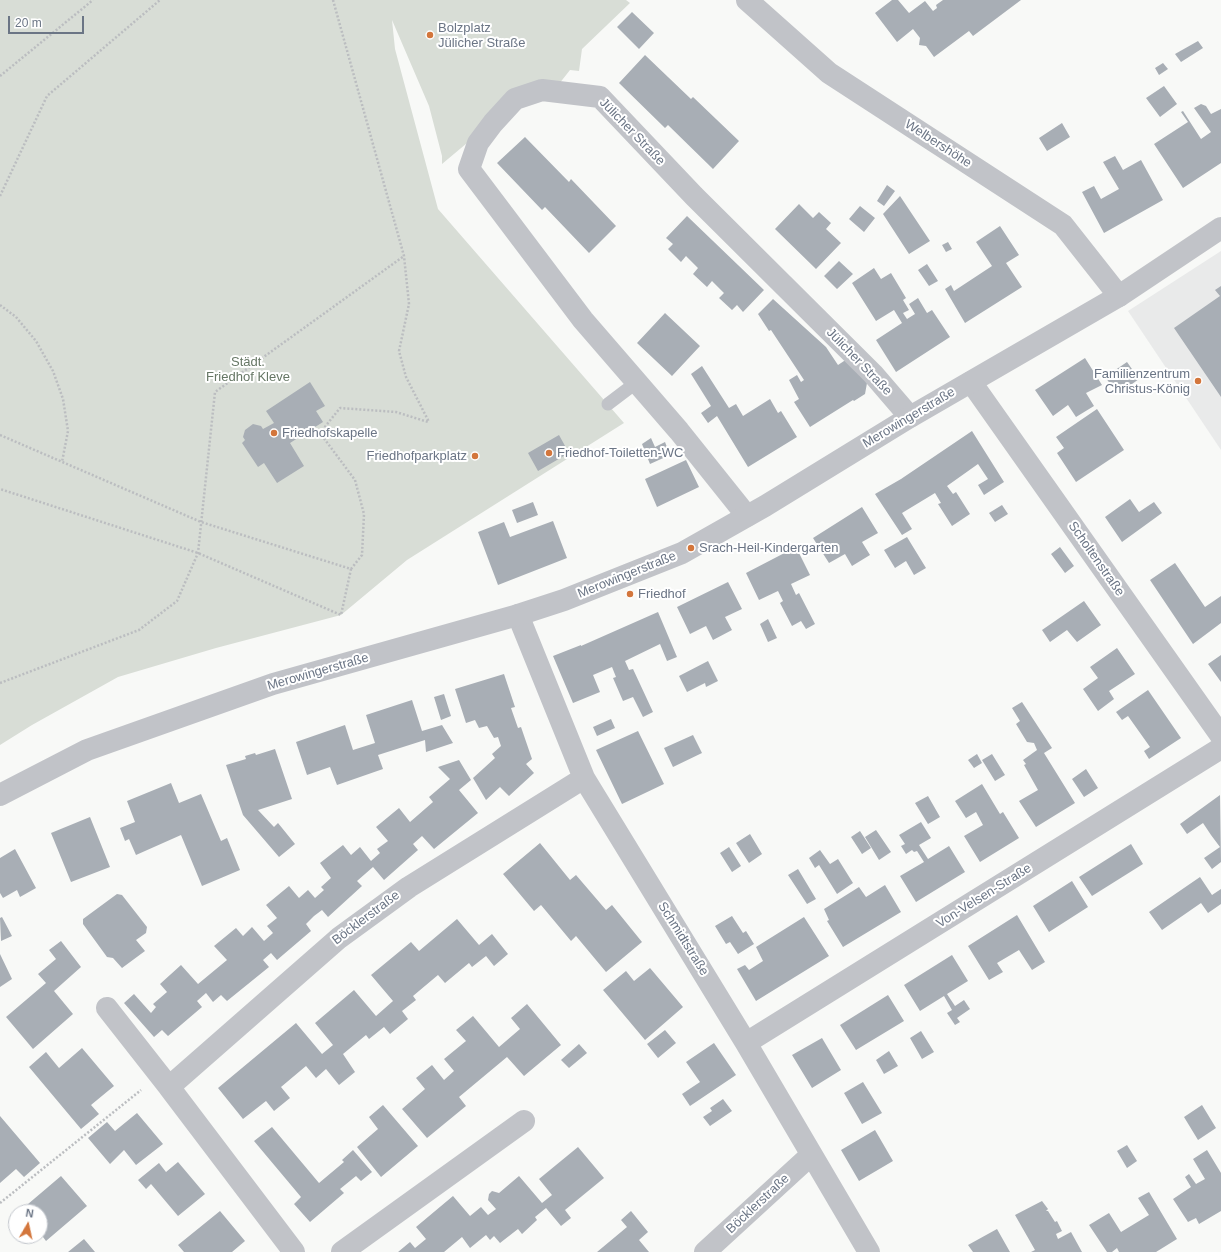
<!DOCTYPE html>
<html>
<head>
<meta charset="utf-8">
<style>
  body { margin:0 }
  #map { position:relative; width:1221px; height:1252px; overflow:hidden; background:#f8f9f7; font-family:Arial,sans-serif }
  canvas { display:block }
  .north { position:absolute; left:8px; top:1204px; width:40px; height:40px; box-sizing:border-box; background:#fff; border:1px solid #c4c8ce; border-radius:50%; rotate:9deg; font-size:11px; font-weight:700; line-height:16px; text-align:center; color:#6b7585 }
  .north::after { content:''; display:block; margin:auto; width:14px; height:18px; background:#d3763c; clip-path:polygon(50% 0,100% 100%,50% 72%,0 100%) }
  .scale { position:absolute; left:8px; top:16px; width:76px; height:18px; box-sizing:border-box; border:2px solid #6b7585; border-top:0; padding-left:5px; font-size:12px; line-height:14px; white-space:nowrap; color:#6b7585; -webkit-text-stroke:3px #fff; paint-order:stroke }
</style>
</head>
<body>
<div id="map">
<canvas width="1221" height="1252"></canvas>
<div class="north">N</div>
<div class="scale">20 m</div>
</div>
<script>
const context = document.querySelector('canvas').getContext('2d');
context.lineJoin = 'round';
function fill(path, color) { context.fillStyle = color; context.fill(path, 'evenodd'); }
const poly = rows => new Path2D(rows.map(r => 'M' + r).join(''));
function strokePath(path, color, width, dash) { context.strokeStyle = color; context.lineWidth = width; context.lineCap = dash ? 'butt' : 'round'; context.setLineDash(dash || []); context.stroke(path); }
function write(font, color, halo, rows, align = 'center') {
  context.font = font + ' Arial,sans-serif'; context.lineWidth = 4; context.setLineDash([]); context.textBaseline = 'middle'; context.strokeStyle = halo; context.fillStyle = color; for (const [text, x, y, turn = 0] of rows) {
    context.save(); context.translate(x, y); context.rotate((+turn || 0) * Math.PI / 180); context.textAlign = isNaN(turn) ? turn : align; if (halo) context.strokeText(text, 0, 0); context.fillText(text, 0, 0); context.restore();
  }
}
const built = poly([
  [1221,251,1221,450,1128,311]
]);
const green = poly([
  [0,0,626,0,630,3,582,49,579,71,570,70,559,84,479,133,442,164,442,156,429,106,392,20,395,49,438,209,624,423,407,560,341,615,216,648,118,677,32,725,0,745]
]);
const building = poly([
  [892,0,898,0,909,13,925,1,933,11,937,8,936,5,943,0,1021,0,973,36,969,31,934,57,926,46,919,45,920,38,913,29,897,42,875,13],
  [632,12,654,33,639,49,617,27],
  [1198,41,1203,48,1181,62,1175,54],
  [645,55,691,99,693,97,739,141,713,169,668,125,665,128,619,83],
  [1163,63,1168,69,1159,75,1155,68],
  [1164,86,1177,104,1160,117,1146,98],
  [1201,104,1206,106,1211,114,1221,109,1221,163,1183,188,1154,144,1188,122,1181,112,1183,111,1201,139,1211,132,1194,108],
  [1062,123,1070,137,1047,151,1039,138],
  [525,137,569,182,571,179,616,226,589,253,545,207,542,210,497,163],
  [1115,156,1123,170,1141,160,1163,200,1104,233,1082,192,1094,186,1101,199,1119,189,1103,162],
  [887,185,895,191,884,206,877,201],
  [900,196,930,241,909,254,883,214],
  [799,204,813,218,819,212,831,223,826,229,841,243,816,269,775,229],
  [860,206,875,218,864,232,849,219],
  [687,216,764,290,743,312,737,305,732,310,719,298,724,293,712,281,707,287,693,274,698,268,686,256,681,262,668,249,673,244,666,238],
  [1000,226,1019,255,1006,263,1022,287,965,323,945,289,951,285,954,291,992,266,976,242],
  [948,242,952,249,946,252,942,245],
  [839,261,853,274,837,289,824,276],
  [927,264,938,281,929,286,918,270],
  [874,268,881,279,891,273,906,298,903,300,909,310,903,313,907,319,915,314,909,304,918,298,927,313,932,310,950,337,896,372,876,340,902,323,894,310,876,321,852,283],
  [1221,286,1221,397,1174,328,1220,296,1215,290],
  [773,299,826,347,838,365,850,357,867,383,865,394,854,401,853,400,810,427,794,402,799,399,789,380,797,375,801,382,804,380,771,330,769,331,758,314],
  [665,313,700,346,672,376,637,343],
  [1085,358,1102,385,1086,393,1094,406,1076,417,1068,405,1053,416,1035,390],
  [1127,362,1139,379,1118,394,1105,377],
  [702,366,729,408,736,404,743,416,770,399,778,413,781,411,797,437,748,467,717,416,708,423,701,413,711,406,691,374],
  [310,382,325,406,316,411,323,422,290,443,304,466,277,483,264,463,258,467,242,443,245,440,243,437,245,430,253,424,261,426,263,429,274,423,266,411],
  [1097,409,1124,450,1076,482,1057,453,1064,448,1056,437],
  [972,431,1004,482,984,495,978,485,988,479,978,464,947,486,953,494,956,492,970,514,952,526,938,504,941,503,935,493,902,513,912,529,902,535,875,494,901,479],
  [559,435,569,453,538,471,528,453],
  [651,438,655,447,665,442,670,455,650,464,642,444],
  [686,460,699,487,657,507,645,479],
  [1130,499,1139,512,1154,502,1162,513,1122,542,1105,517],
  [533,502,538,515,517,523,512,510],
  [1002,505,1008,514,995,522,989,513],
  [862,507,878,533,862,542,870,555,852,566,845,554,829,563,813,538],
  [553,521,567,558,498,585,478,532,504,522,510,537],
  [907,537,926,568,914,575,906,561,895,568,884,550],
  [796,547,810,575,791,584,796,595,799,593,815,624,806,629,801,621,792,626,780,603,783,601,778,591,759,600,746,573],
  [1060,547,1074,566,1065,573,1051,554],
  [1175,563,1205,607,1221,596,1221,623,1193,644,1150,580],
  [728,582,742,609,725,617,732,630,713,640,706,626,690,634,677,607],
  [1084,601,1101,625,1077,642,1067,630,1050,642,1042,630],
  [658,612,677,657,667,661,660,644,625,661,629,670,633,669,653,712,643,717,633,697,623,701,613,678,616,677,612,667,593,675,600,692,573,703,553,656,581,645,581,646],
  [768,619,777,638,768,642,760,624],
  [1117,648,1135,674,1109,691,1114,699,1098,711,1083,689,1098,678,1090,667],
  [1221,655,1221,682,1208,664],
  [708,661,718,681,706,687,705,683,687,692,679,676],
  [504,674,515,707,511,708,518,728,521,727,532,759,526,764,534,773,509,796,500,787,486,800,473,778,495,758,492,754,501,746,498,737,494,738,487,726,479,728,475,720,466,723,455,689],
  [1148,690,1181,738,1149,759,1144,751,1150,747,1128,716,1122,720,1116,712],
  [444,694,451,716,441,720,434,697],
  [412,700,422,731,442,725,453,743,426,752,425,740,378,755,383,769,337,785,330,767,307,775,296,742,345,725,353,750,375,743,366,715],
  [1022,702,1052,748,1044,753,1075,803,1036,827,1019,801,1038,790,1024,765,1026,764,1023,760,1037,750,1034,743,1027,742,1016,724,1020,721,1012,708],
  [611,719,615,728,597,736,593,727],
  [638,731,664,784,622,804,596,750],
  [693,735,702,753,673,767,664,748],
  [275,749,292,799,258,810,274,827,278,823,295,844,279,857,243,815,226,765,246,759,245,756,255,753,256,755],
  [977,754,982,763,974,768,968,760],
  [992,754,1005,775,995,781,982,760],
  [459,760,471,780,459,790,478,813,434,849,422,836,413,844,418,850,384,880,373,867,357,881,362,886,328,917,322,910,314,916,306,924,311,931,277,960,271,953,263,960,269,967,227,1001,221,995,213,1002,206,993,197,1001,202,1007,168,1036,162,1030,154,1037,124,1003,134,994,151,1013,156,1007,153,1004,167,992,160,984,181,965,198,984,227,960,214,946,236,928,243,936,252,927,264,941,273,933,267,926,277,918,266,905,289,886,299,898,308,890,315,898,324,890,321,887,331,878,320,863,343,845,351,855,360,847,371,861,380,853,377,849,388,841,376,827,399,808,410,822,433,802,429,797,450,779,438,767],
  [1086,769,1098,788,1084,797,1072,779],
  [171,783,179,803,201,794,221,841,227,838,240,870,202,886,181,835,136,855,129,839,125,841,120,828,135,822,127,801],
  [982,784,1000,814,1003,812,1019,838,980,862,964,836,983,825,976,812,966,818,955,801],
  [1220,795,1221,862,1212,869,1204,858,1220,847,1211,835,1203,823,1187,834,1180,824],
  [928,796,940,817,928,824,915,803],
  [90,817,110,867,71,882,51,833],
  [921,822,931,838,919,845,928,859,949,846,965,872,916,902,900,876,924,862,917,851,914,852,912,850,906,854,901,846,905,844,899,835],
  [876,830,891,852,879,860,865,837],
  [860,831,871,848,862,854,851,837],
  [750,834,762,854,749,863,736,843],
  [540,843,570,880,576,875,606,910,612,905,642,942,606,972,576,936,571,941,541,905,534,911,503,874],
  [1131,844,1143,864,1092,896,1079,877],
  [729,847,741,866,732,872,720,853],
  [15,849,36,888,20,897,17,890,3,898,0,893,0,858],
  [820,850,830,864,838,859,853,883,837,894,819,865,815,868,809,858],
  [798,869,816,899,807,904,788,875],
  [1200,877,1212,895,1221,889,1221,904,1208,913,1201,903,1162,930,1149,912],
  [1072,881,1088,907,1049,932,1033,906],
  [885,885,901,912,843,947,827,921,829,920,824,909,859,887,866,897],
  [117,894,122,895,147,927,146,933,136,940,145,951,122,968,113,958,107,957,83,924,83,919],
  [1017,915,1045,962,1032,970,1019,950,997,963,1003,972,989,980,968,946],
  [732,916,743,933,746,931,754,944,738,954,730,942,726,944,715,926],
  [2,917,12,936,1,941,0,918],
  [804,917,829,956,756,1001,737,969,745,965,749,970,763,961,756,947],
  [457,919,479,945,492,934,508,954,494,966,486,956,472,967,469,963,445,983,438,975,413,996,416,1000,402,1011,408,1019,390,1034,384,1027,369,1039,366,1035,343,1054,355,1072,339,1085,326,1069,316,1078,306,1066,281,1087,290,1098,274,1111,266,1101,243,1119,218,1088,296,1023,322,1054,333,1045,315,1023,354,990,376,1016,393,1001,371,975,411,942,419,951],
  [61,941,81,967,54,991,73,1014,33,1049,6,1017,46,983,38,974,56,959,49,950],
  [0,954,12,979,0,987],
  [952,955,968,981,947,994,955,1006,964,1000,970,1009,957,1018,960,1022,955,1025,947,1013,952,1010,944,996,920,1011,904,985],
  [650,968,683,1007,645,1040,603,990,626,971,634,981],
  [888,995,904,1021,856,1050,840,1025],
  [527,1004,561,1045,524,1076,507,1057,459,1097,466,1106,427,1138,402,1109,425,1089,416,1078,432,1065,444,1080,454,1071,444,1059,466,1041,456,1030,473,1016,499,1047,520,1029,511,1018],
  [665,1030,676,1043,658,1058,647,1044],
  [921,1031,934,1052,922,1059,910,1038],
  [822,1038,841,1070,812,1088,792,1055],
  [714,1043,736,1075,690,1106,682,1094,700,1082,686,1062],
  [579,1044,587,1053,569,1068,561,1060],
  [82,1048,114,1086,91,1105,99,1114,81,1129,29,1067,46,1052,59,1068],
  [889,1051,898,1066,884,1074,876,1060],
  [863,1082,882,1113,862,1124,844,1093],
  [723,1099,732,1111,710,1126,703,1117,712,1111,710,1108],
  [383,1105,418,1146,381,1177,357,1147,378,1129,369,1117],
  [1202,1105,1216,1128,1198,1140,1184,1117],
  [137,1113,163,1144,136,1165,124,1150,110,1164,88,1138,107,1122,115,1131],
  [0,1116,40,1163,24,1177,16,1169,0,1183],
  [272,1127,319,1183,344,1162,342,1160,353,1150,372,1172,361,1181,356,1176,340,1189,344,1193,310,1222,294,1204,301,1197,254,1141],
  [875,1130,893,1161,859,1181,841,1150],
  [1127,1145,1137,1161,1127,1168,1117,1151],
  [578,1147,604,1178,565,1210,571,1218,561,1226,546,1208,535,1217,537,1220,522,1234,518,1229,500,1243,494,1236,490,1240,486,1235,470,1248,462,1237,444,1252,398,1252,410,1242,415,1248,426,1239,416,1227,453,1196,470,1216,481,1207,488,1215,496,1209,488,1200,489,1194,492,1191,499,1193,519,1176,542,1203,552,1195,539,1179],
  [1207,1150,1221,1173,1221,1211,1199,1224,1196,1218,1188,1222,1173,1199,1191,1187,1185,1177,1189,1174,1196,1184,1205,1179,1193,1159],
  [178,1162,205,1194,178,1216,151,1184,146,1189,138,1180,159,1163,166,1172],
  [61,1176,87,1206,46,1241,40,1233,40,1212,22,1212,21,1210],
  [1149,1192,1177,1239,1156,1252,1119,1252,1117,1248,1112,1252,1107,1252,1089,1225,1109,1213,1121,1232,1149,1215,1138,1198],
  [1042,1201,1048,1209,1046,1211,1048,1211,1055,1222,1057,1221,1062,1231,1056,1234,1058,1239,1071,1232,1082,1252,1031,1252,1035,1250,1015,1215],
  [220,1211,245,1241,232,1252,184,1252,178,1245],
  [631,1211,648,1232,639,1240,649,1252,597,1252,627,1227,621,1220],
  [997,1229,1010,1252,973,1252,968,1245],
  [84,1239,95,1252,68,1252]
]);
const path = poly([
  [333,0,404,256,409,304,399,351,406,377,429,422],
  [0,76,93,0],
  [0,196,47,96,160,0],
  [0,305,16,317,36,341,53,371,63,399,68,431,62,462],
  [0,435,201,522,351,569,341,615,198,553,0,489],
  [351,569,362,555,364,514,355,480,320,433,340,408,396,412,428,422],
  [0,683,139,630,177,601,198,553,215,392,404,256],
  [0,1203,141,1090]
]);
const service = poly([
  [608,404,637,382]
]);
const minor = poly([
  [747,0,829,73,1063,225,1119,296],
  [971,382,1221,736],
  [747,516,679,431,583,320,469,169,478,143,493,123,515,99,542,90,600,97,694,196,873,374,910,417],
  [518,615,584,778,746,1043,869,1252],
  [107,1008,169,1087],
  [746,1043,1221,748],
  [294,1252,169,1087,339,938,409,887,584,778],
  [342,1252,524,1121],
  [705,1252,811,1155]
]);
const tertiary = poly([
  [0,795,87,750,273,684,518,615,564,600,682,553,765,506,910,417,1119,296,1221,228]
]);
const markers = [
  [430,35,4,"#d3763c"],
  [1198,381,4,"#d3763c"],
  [274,433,4,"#d3763c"],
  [549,453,4,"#d3763c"],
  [475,456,4,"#d3763c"],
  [691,548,4,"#d3763c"],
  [630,594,4,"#d3763c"]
];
const poiNames = [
  ["Bolzplatz",438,28],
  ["Jülicher Straße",438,43],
  ["Familienzentrum",1190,374,"right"],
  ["Christus-König",1190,389,"right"],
  ["Friedhofskapelle",282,433],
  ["Friedhof-Toiletten-WC",557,453],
  ["Friedhofparkplatz",467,456,"right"],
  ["Srach-Heil-Kindergarten",699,548],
  ["Friedhof",638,594]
];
const streetNames = [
  ["Jülicher Straße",632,132,46],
  ["Welbershöhe",938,144,33],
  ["Jülicher Straße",859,362,46],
  ["Merowingerstraße",909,418,-31],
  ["Scholtenstraße",1096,559,55],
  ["Merowingerstraße",627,575,-22],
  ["Merowingerstraße",318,672,-16],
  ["Von-Velsen-Straße",984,896,-32],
  ["Böcklerstraße",366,918,-37],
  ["Schmidtstraße",683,939,58],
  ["Böcklerstraße",758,1204,-43]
];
const parkNames = [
  ["Städt.",248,362],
  ["Friedhof Kleve",248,377]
];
fill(built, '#e9eaea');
fill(green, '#d8ddd6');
fill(building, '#a8aeb5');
strokePath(path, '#bbbdc0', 2.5, [2, 2]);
strokePath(service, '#c1c3c8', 13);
strokePath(minor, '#c1c3c8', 22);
strokePath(tertiary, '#c1c3c8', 22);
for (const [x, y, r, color] of markers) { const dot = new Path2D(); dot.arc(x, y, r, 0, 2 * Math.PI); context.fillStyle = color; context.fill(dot); strokePath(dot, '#fff', 1.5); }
write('13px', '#6b7585', '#fff', poiNames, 'left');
write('13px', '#6b7585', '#fff', streetNames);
write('13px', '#667765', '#fff', parkNames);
</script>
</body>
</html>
